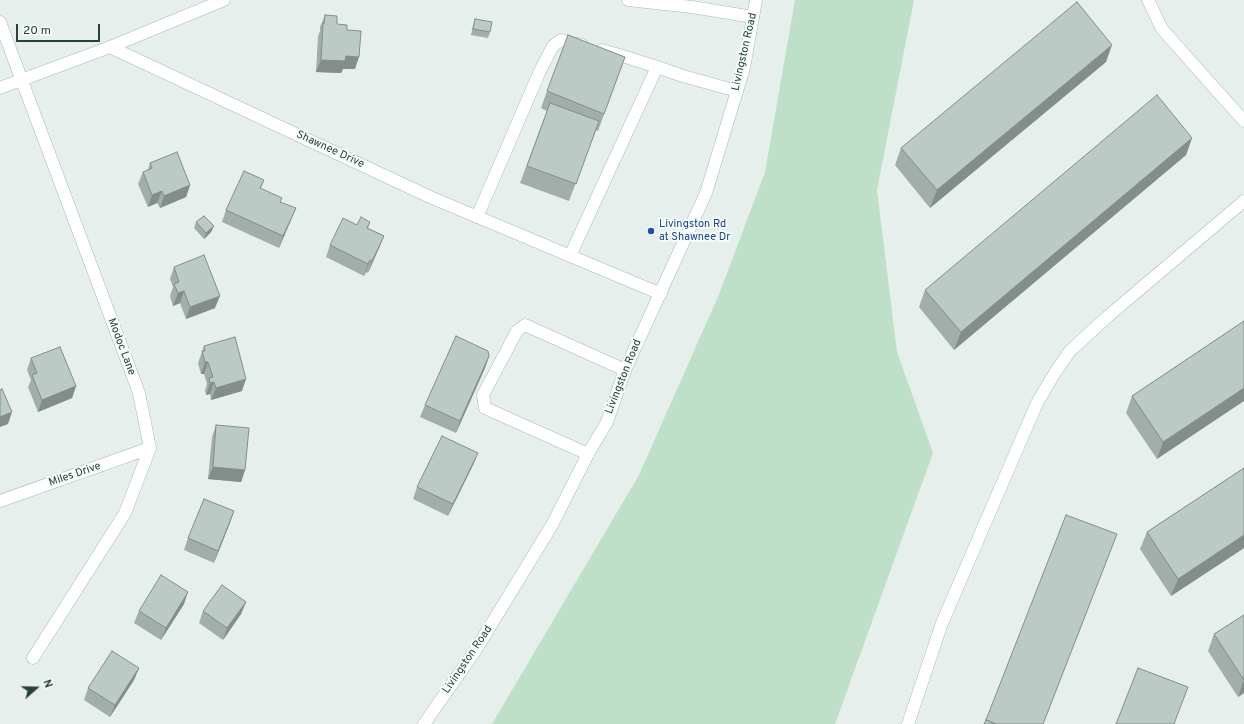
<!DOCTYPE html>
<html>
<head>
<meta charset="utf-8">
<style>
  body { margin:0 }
  #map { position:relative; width:1244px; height:724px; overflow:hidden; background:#e6efeb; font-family:Overpass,sans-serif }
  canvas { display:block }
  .north { position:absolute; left:16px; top:668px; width:40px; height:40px; -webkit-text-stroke:3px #f7fbf9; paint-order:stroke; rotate:70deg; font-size:11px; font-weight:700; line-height:16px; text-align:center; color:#24423a }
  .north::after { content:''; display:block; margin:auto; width:14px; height:18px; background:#24423a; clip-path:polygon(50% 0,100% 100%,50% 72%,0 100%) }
  .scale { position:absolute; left:16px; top:24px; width:84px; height:18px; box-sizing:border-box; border:2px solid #24423a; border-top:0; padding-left:5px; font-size:12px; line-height:14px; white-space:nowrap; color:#24423a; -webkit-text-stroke:3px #f7fbf9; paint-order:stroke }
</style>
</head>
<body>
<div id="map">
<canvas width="1244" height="724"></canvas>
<div class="north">N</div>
<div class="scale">20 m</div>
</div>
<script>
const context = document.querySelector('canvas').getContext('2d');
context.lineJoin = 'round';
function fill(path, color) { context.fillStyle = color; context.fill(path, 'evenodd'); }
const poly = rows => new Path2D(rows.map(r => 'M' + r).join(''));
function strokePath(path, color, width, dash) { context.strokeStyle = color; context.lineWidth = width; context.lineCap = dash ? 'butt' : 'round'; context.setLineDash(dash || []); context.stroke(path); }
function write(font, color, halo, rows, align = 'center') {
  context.font = font + ' Overpass,sans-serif'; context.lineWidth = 4; context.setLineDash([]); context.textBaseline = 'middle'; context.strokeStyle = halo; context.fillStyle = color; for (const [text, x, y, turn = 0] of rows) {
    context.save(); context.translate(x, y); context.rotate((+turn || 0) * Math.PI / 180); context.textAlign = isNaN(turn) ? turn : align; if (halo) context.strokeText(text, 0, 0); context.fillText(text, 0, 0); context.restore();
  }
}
const green = poly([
  [795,0,914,0,877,190,897,352,933,453,835,724,492,724,639,475,720,292,765,172]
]);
const lane = poly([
  [628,0,692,7,753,17],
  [1148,0,1162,29,1244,121],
  [602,50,626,57,657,67],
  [477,217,540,71,553,46,561,40,582,45],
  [570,256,657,67,683,76,737,91],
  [588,454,485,408,483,395,517,331,525,325,625,370],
  [908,724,942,623,1037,403,1056,371,1070,351,1107,317,1244,201]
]);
const street = poly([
  [0,22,139,393,150,448,125,513,33,658],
  [110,47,224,0],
  [0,88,110,47,430,197,661,294],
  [0,501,150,448]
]);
const secondary = poly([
  [424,724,475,651,552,525,588,454,607,422,625,370,706,193,744,68,756,0]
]);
const wall = poly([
  [325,15,337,24,347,30,355,69,343,69,341,73,316,72,318,36,320,31,320,27],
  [475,19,490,32,488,38,471,35,473,25],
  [625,57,598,131,596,130,569,201,520,183,547,111,541,108,547,91],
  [1106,62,930,208,895,165,901,148],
  [1192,138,1186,155,954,350,919,307,925,290],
  [150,163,190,185,186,197,160,208,157,203,148,207,138,184,143,172,148,170],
  [264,180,261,188,281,202,291,220,279,248,222,222,226,210],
  [196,222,214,226,211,232,204,239,194,228],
  [370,222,368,228,384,236,379,248,368,273,366,272,364,276,326,257,330,245,357,225],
  [174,267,215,308,186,319,180,303,173,306,170,296,173,287,170,279],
  [1244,321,1157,459,1126,413,1132,396],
  [204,346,242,391,211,400,210,394,206,395,205,390,207,384,204,374,201,374,198,363],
  [489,356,485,368,456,433,420,417,425,405],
  [31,358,76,386,72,398,38,412,28,387,31,380,27,370],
  [216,425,245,470,241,482,208,479,212,437],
  [478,453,473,465,448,516,413,499,417,487],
  [1244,468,1244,548,1171,596,1140,549,1147,532],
  [234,511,214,563,184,550,188,538],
  [246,602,241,614,223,640,199,623,203,611],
  [184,604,161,640,134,623,139,611],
  [1244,615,1244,693,1238,697,1208,651,1214,634],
  [139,668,134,680,110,717,84,700,88,688]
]);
const shadedWall = poly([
  [1112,45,1106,62,930,208,937,190],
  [346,56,359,57,355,69,343,69,341,73,316,72,321,60],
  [1192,138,1186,155,954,350,961,332],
  [190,185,186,197,160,208,164,196],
  [162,191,157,203,148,207,152,195],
  [296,208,291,220,279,248,283,236],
  [214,226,211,232,204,239,206,233],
  [384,236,379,248,368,273,372,261],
  [370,260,366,272,364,276,368,264],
  [184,291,180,303,173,306,178,293],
  [220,296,215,308,186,319,190,307],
  [489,356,485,368,456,433,460,421],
  [205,362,208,362,204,374,201,374],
  [246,379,242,391,211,400,216,388],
  [214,382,210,394,206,395,210,383],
  [76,386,72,398,38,412,42,400],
  [1244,388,1244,401,1157,459,1163,442],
  [12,412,8,424,0,427,0,417],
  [478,453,473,465,448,516,453,504],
  [213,467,245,470,241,482,208,479],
  [234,511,230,523,214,563,218,551],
  [1244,535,1244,548,1171,596,1178,579],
  [188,592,184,604,161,640,166,628],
  [246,602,241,614,223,640,227,628],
  [139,668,134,680,110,717,115,705],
  [1244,680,1244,693,1238,697]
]);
const building = poly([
  [1077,2,1112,45,937,190,901,148,1077,2],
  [325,15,337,16,337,24,347,25,347,30,361,31,359,57,346,56,345,61,321,60,323,23,324,24,325,15],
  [475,19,492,22,490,32,473,29,475,19],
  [568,35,625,57,604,114,547,91,568,35],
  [1157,95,1192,138,961,332,925,290,1157,95],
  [550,103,599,121,576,184,527,166,550,103],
  [177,152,190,185,164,196,162,191,152,195,143,172,152,168,150,163,177,152],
  [244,171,264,180,260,188,282,198,280,202,296,208,283,236,226,210,244,171],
  [204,216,214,226,206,233,196,222,204,216],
  [361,217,370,222,367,228,384,236,372,261,370,260,368,264,330,245,343,218,357,225,361,217],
  [204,255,220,296,190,307,184,291,178,293,174,284,179,282,174,267,204,255],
  [1244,321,1244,388,1163,442,1132,396,1244,321],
  [456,336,488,351,489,356,460,421,425,405,456,336],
  [235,337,246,379,216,388,214,382,210,383,209,378,213,377,208,362,205,362,202,351,205,351,204,346,235,337],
  [60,347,76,386,42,400,32,375,37,373,31,358,60,347],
  [2,389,12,412,0,417,0,390,2,389],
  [216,425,249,428,245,470,213,467,216,425],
  [442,436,478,453,453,504,417,487,442,436],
  [1244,468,1244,535,1178,579,1147,532,1244,468],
  [204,499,234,511,218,551,188,538,204,499],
  [1066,515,1117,534,1043,724,996,724,986,720,1066,515],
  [161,575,188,592,166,628,139,611,161,575],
  [222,585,246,602,227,628,203,611,222,585],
  [1244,615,1244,680,1214,634,1244,615],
  [112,651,139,668,115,705,88,688,112,651],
  [1138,668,1188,687,1174,724,1116,724,1138,668],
  [986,720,996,724,984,724,986,720]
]);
const markers = [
  [651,231,4,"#1a4fb4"]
];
const streetNames = [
  ["Livingston Road",745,52,-77],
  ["Shawnee Drive",330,150,25],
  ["Modoc Lane",121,347,69],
  ["Livingston Road",624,377,-68],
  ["Miles Drive",75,475,-19],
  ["Livingston Road",468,660,-56]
];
const transitNames = [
  ["Livingston Rd",659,225],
  ["at Shawnee Dr",659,238]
];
fill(green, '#bfe0c8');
strokePath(lane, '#a8b8b2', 13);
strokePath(street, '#a8b8b2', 13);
strokePath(secondary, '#a4bbb3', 13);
strokePath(lane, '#fff', 12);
strokePath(street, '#fff', 12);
strokePath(secondary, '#fff', 12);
fill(wall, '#a1aea9');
fill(shadedWall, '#838d89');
fill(building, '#bbcac4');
strokePath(building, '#838d89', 1);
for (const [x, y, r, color] of markers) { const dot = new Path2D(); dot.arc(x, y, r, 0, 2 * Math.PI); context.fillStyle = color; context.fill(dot); strokePath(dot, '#f7fbf9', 1.5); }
write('11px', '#24423a', '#f7fbf9', streetNames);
write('11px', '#164399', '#f7fbf9', transitNames, 'left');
</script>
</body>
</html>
